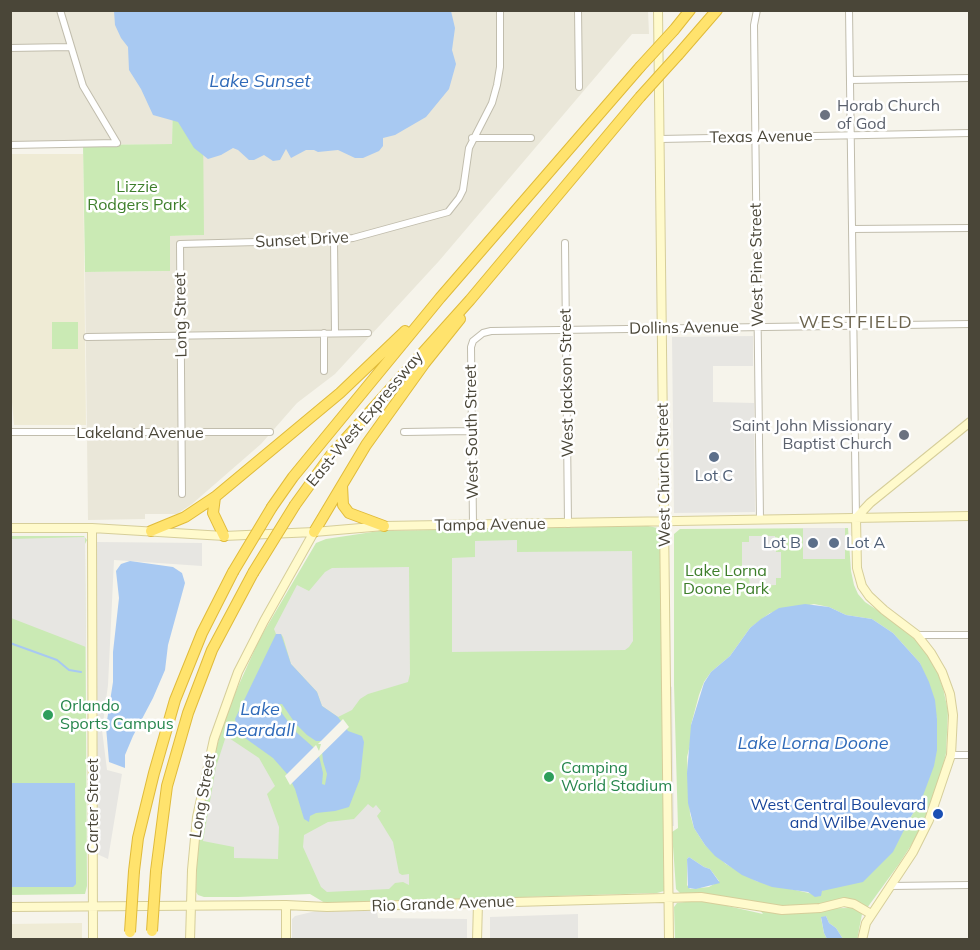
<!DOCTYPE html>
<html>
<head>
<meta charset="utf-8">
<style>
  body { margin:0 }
  #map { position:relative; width:980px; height:950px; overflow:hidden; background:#f6f4eb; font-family:Mulish,sans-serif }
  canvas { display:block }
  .frame { position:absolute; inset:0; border:12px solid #4a4638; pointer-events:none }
</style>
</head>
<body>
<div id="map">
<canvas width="980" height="950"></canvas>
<div class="frame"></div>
</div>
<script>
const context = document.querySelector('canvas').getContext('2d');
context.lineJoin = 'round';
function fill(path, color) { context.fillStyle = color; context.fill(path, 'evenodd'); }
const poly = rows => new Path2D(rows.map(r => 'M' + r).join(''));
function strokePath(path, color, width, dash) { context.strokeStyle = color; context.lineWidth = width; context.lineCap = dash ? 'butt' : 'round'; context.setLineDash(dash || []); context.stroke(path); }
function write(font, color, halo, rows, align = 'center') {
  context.font = font + ' Mulish,sans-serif'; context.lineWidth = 5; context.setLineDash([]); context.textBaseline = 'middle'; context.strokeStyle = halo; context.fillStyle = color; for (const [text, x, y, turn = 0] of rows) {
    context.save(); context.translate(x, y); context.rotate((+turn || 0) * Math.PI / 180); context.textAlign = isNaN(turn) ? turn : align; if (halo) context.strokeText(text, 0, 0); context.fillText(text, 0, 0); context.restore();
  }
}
const residential = poly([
  [648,10,649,34,632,34,439,261,335,374,297,403,261,444,192,504,177,514,145,514,145,519,88,520,85,272,170,271,169,236,204,235,173,97,172,144,11,146,10,11]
]);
const education = poly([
  [10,154,83,154,86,425,14,425,10,379],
  [82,923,82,939,11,939,11,924]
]);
const green = poly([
  [173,96,203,124,204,235,170,236,170,271,85,272,83,145,172,144],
  [52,322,78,322,78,349,52,349],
  [648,526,658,528,661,534,664,891,657,893,325,903,310,894,238,897,204,897,198,895,196,892,197,857,202,816,214,756,227,711,259,640,316,543,326,539,379,531],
  [848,528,851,571,854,585,858,594,865,602,900,625,917,641,934,663,943,688,948,711,946,753,942,772,919,833,899,864,867,908,853,900,786,907,731,898,680,893,676,889,672,832,678,828,674,684,674,534,680,529],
  [814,604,829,607,846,615,872,619,893,633,920,663,937,719,921,801,910,818,821,892,813,894,756,881,726,864,705,845,694,828,690,814,687,757,691,741,691,725,699,695,704,682,711,672,730,656,750,628,770,613],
  [689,857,704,867,710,869,719,881,709,887,690,889,687,885,687,859],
  [10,536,84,536,87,540,85,544,87,886,85,894,11,895],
  [701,900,763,914,759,909,852,908,861,910,862,914,857,940,843,939,836,928,829,923,826,916,821,918,824,933,827,939,675,939,674,907,677,903]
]);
const parking = poly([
  [753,336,753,366,713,366,713,402,754,403,755,512,674,513,672,337],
  [803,528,845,528,845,559,803,559],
  [749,536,775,536,776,552,781,552,781,578,776,578,776,585,750,586,749,578,742,578,742,542,749,542],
  [85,537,86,647,11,618,11,539],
  [517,540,517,552,632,551,633,641,629,647,625,650,452,652,452,558,475,557,475,541],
  [96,542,202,543,202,566,114,560,108,685,102,730,107,770,122,774,108,859,97,854],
  [409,567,410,674,408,682,368,694,360,699,352,710,338,717,322,706,317,692,291,664,283,637,281,634,276,634,274,629,297,585,309,591,325,572,332,568],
  [670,686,672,687,674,826,672,826],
  [226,736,259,758,275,786,267,794,279,827,278,859,234,858,234,847,203,841,216,767],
  [368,804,373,808,376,805,381,811,377,816,393,842,399,873,402,875,409,874,409,885,403,882,395,883,389,889,327,892,321,887,303,847,304,835,328,822,354,819],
  [316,911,377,911,378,918,467,919,467,939,292,940,292,919,295,916],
  [578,914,578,939,490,939,490,917]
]);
const water = poly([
  [114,11,451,11,455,28,452,50,456,64,449,89,426,117,395,135,383,138,383,146,379,151,363,158,355,158,338,150,318,152,314,150,306,150,291,158,286,149,280,160,273,161,264,155,254,160,249,160,238,150,233,148,221,155,208,159,194,148,178,122,153,115,141,89,129,70,128,47,121,38,115,25],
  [130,561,173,567,182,573,185,583,168,645,165,670,153,698,133,736,125,755,125,768,109,762,106,727,113,682,113,652,119,598,116,571,121,564],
  [805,604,829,607,846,615,872,619,893,633,920,663,929,682,935,700,937,719,937,750,934,766,921,801,910,818,893,852,863,882,822,891,821,896,815,897,808,892,772,887,756,881,742,875,715,856,705,845,694,828,688,803,687,773,691,725,704,683,711,672,730,656,750,628,761,619,779,608],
  [276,634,281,634,291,664,317,692,322,706,338,717,348,731,362,736,364,742,360,779,349,807,335,811,316,813,310,816,309,822,304,819,295,789,288,775,273,758,238,733,235,719],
  [279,704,282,704,295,723,307,735,316,741,321,741,323,761,327,774,325,785,322,784,323,773,319,756,313,747,296,732,281,712],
  [10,783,75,783,76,884,73,887,11,887],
  [689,857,704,867,710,869,720,883,696,889,688,888,687,859],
  [826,916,829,923,836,928,843,939,827,939,824,933,821,917]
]);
const pier = poly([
  [343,719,349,727,290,785,285,776,316,745,319,751,321,744,318,744]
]);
const stream = poly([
  [10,643,57,660,69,670,81,672]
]);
const street = poly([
  [60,10,83,86,117,143],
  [578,10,579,87],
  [757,10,754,25,760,520],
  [849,10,856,518],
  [10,48,70,47],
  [850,80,970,78],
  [472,138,531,138],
  [660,139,970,133],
  [10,145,117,143],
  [852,229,970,228],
  [334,240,335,333],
  [565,243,568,524],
  [324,333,324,371],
  [87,337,368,333],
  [10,432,270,432],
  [404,432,471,431],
  [182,494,180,244,334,240,353,238,448,212,459,198,463,190,469,148,492,103,497,85,500,67,500,10],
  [473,525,471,347,473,341,483,333,491,331,970,324],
  [917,635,970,635],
  [951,755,970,755],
  [890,886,970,885]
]);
const secondary = poly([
  [658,10,669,940],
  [856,518,857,568,862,586,869,596,884,610,917,635,931,653,942,672,950,694,953,715,951,755,929,820,913,852,866,923,862,940],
  [856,518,870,503,970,422],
  [10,528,92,528,224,536,314,532,384,526,970,516],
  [92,528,93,940],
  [10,907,286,905,327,907,701,897,782,910,820,908,844,902,854,904,871,914],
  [190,940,192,870,197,817,214,739,238,672,264,621,314,532],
  [286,940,286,905],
  [477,940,478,903]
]);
const highway = poly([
  [674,30,690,10],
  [678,55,717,10],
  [342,485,343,505,349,513,384,526],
  [215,497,213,513,224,536],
  [295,505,331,455,470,300,640,97],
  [272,507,293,477,440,298,640,67],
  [151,531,185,517,215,497,340,393,405,331],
  [314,532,366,445,424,364,460,319],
  [134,871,138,838,154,773,175,700,202,633,233,572],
  [156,871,167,786,188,713,212,650,253,573]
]);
const highwayBridge = poly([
  [640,67,674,30],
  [640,97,678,55],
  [233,572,272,507],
  [253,573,295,505],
  [152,931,156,871],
  [130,932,134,871]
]);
const markers = [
  [825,115,6,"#6b7280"],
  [904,435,6,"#6b7280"],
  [714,457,6,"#5c6f8a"],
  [813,543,6,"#5c6f8a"],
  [834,543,6,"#5c6f8a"],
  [48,715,6,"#2e9e5b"],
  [549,777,6,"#2e9e5b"],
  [938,814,6,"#1a4fb4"]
];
const worshipNames = [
  ["Horab Church",837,106],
  ["of God",837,124],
  ["Saint John Missionary",892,426,"right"],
  ["Baptist Church",892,444,"right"]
];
const streetNames = [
  ["Texas Avenue",761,137,-1],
  ["Sunset Drive",302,240,-3],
  ["West Pine Street",757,265,-91],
  ["Long Street",181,315,-91],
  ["Dollins Avenue",684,328,-1],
  ["West Jackson Street",567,383,-91],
  ["East-West Expressway",365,419,-50],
  ["West South Street",472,432,-91],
  ["Lakeland Avenue",140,433],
  ["West Church Street",664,475,-91],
  ["Tampa Avenue",490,525,-1],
  ["Long Street",203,796,-80],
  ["Carter Street",93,806,-90],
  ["Rio Grande Avenue",443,904,-2]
];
const parkNames = [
  ["Lizzie",137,187],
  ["Rodgers Park",137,205],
  ["Lake Lorna",726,571],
  ["Doone Park",726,589]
];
const serviceNames = [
  ["Lot C",714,476],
  ["Lot B",801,543,"right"],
  ["Lot A",846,543,"left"]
];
const leisureNames = [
  ["Orlando",60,706],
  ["Sports Campus",60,724],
  ["Camping",561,768],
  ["World Stadium",561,786]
];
const transitNames = [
  ["West Central Boulevard",926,805],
  ["and Wilbe Avenue",926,823]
];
const waterNames = [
  ["Lake Sunset",260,82],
  ["Lake",260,710],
  ["Beardall",260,731],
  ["Lake Lorna Doone",813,744]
];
const neighbourhoodNames = [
  ["WESTFIELD",856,323]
];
fill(residential, '#eae7d9');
fill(education, '#efebd5');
fill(green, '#caeab4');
fill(parking, '#e7e6e2');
fill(water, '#a8c9f2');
fill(pier, '#f6f4eb');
strokePath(stream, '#a8c9f2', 2);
strokePath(street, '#c1bdad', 8);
strokePath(secondary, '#d6ce9a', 10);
strokePath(highway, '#e0bb3a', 12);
strokePath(street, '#fff', 6);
strokePath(secondary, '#fffacc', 8);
strokePath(highway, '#ffe36d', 10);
strokePath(highwayBridge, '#e0bb3a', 12, []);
strokePath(highwayBridge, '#ffe36d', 10);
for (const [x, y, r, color] of markers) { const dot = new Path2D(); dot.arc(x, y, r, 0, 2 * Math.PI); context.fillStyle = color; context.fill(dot); strokePath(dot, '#fff', 2); }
write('16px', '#5b616d', '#fff', worshipNames, 'left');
write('16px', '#4a4638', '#fff', streetNames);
write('16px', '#3d7e2a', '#fff', parkNames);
write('16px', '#4e5e75', '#fff', serviceNames);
write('16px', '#27864d', '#fff', leisureNames, 'left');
write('16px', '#164399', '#fff', transitNames, 'right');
write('italic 18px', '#2f6ab9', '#fff', waterNames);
context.letterSpacing = '1.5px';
write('18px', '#6d654f', '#fff', neighbourhoodNames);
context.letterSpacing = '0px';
</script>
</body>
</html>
